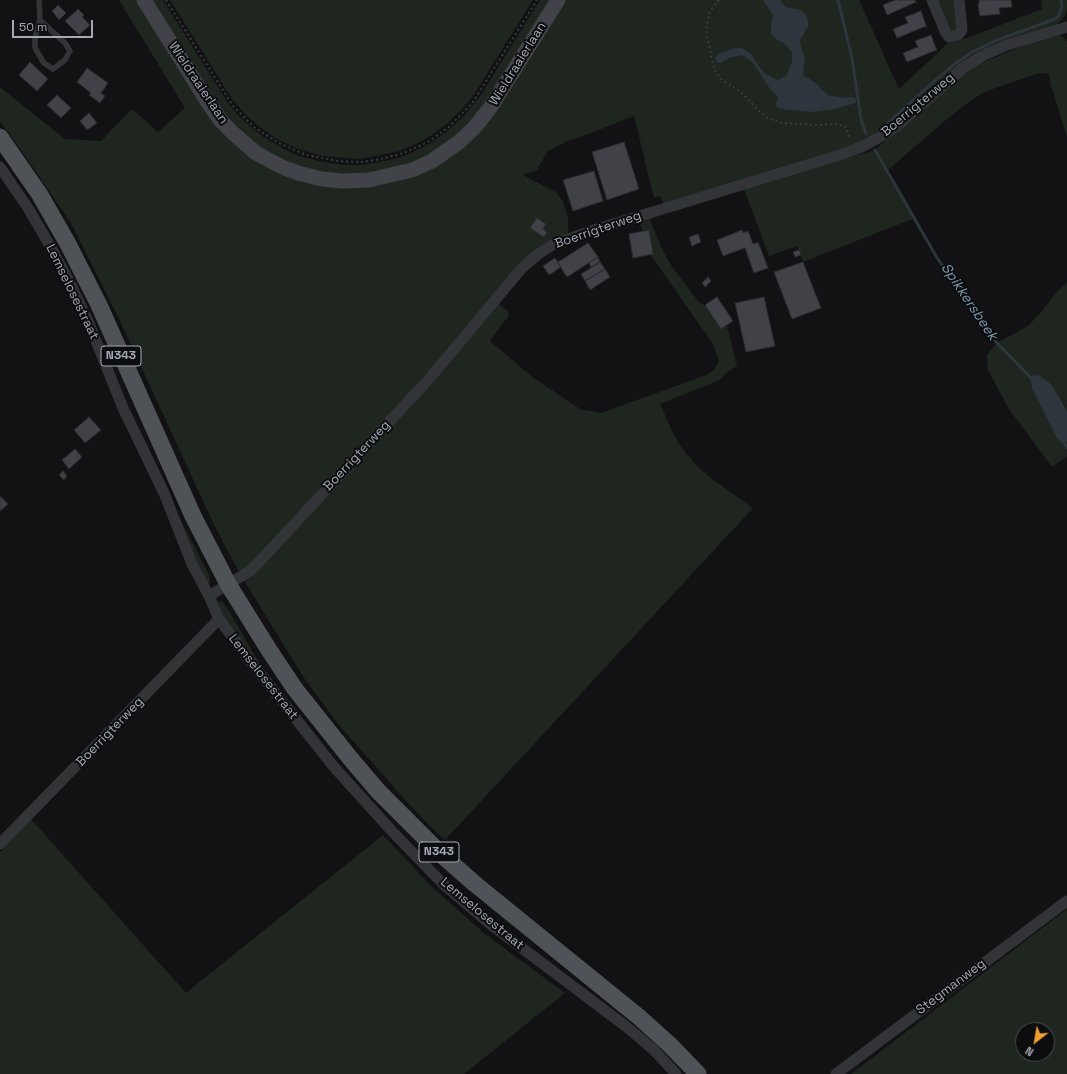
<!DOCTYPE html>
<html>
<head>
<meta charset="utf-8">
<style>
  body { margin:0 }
  #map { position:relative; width:1067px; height:1074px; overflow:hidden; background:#121214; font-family:"Space Grotesk",sans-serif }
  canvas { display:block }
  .north { position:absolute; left:1015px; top:1022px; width:40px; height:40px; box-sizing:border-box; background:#0d0d0f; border:1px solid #494c51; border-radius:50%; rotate:211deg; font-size:11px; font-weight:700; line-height:16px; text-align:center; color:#a4aab4 }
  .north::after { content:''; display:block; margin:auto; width:14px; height:18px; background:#efa12f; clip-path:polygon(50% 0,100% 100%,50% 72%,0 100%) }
  .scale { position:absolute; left:12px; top:20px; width:81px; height:18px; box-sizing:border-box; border:2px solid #a4aab4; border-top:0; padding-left:5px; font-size:12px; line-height:14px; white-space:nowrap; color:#a4aab4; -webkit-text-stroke:3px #0d0d0f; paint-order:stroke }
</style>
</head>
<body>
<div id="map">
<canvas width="1067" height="1074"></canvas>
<div class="north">N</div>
<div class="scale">50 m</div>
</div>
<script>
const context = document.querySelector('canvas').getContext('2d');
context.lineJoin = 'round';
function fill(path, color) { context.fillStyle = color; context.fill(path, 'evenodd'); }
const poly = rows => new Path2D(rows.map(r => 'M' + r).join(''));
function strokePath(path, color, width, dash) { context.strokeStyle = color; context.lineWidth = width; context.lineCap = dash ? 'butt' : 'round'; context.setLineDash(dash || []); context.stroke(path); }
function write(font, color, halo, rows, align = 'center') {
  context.font = font + ' "Space Grotesk",sans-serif'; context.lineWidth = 4; context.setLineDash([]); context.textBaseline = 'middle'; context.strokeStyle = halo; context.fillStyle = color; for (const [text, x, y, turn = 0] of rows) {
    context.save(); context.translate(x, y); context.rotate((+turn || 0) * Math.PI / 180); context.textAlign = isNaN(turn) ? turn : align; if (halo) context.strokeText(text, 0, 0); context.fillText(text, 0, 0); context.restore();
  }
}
const green = poly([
  [119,0,137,0,219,126,331,185,452,155,565,0,859,0,899,89,948,43,967,38,1042,9,1041,0,1067,0,1067,10,1064,18,1055,26,1007,43,902,118,867,141,664,205,661,196,654,198,634,116,581,137,567,141,547,152,537,170,523,175,557,193,563,202,568,218,568,235,556,240,472,324,260,559,242,572,238,570,216,529,119,319,71,223,17,144,0,122,0,87,65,139,101,141,132,109,158,132,185,108],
  [150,0,163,0,228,103,237,114,253,129,265,138,284,149,299,156,323,162,344,165,364,165,390,160,407,155,429,144,446,132,463,117,481,95,540,0,553,0,480,115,444,148,391,171,346,176,301,168,265,152,224,116],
  [170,0,533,0,473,96,461,110,449,122,435,133,416,144,399,151,361,159,322,156,301,150,280,141,261,128,246,115,232,99],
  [936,0,955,0,957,30,951,32],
  [1056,34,1061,36,1067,41,1067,137,1051,86,1049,73,1036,74,984,92,966,104,941,124,887,171,915,218,803,262,797,246,769,256,744,189,875,150,966,69,1050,35],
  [649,218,663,251,673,268,699,302,725,318,737,366,726,373,720,380,660,404,672,431,681,447,696,465,712,479,753,508,445,840,432,828,407,802,338,724,304,678,245,582,326,496,496,302,508,311,509,315,490,341,531,376,580,409,601,413,704,376,713,371,719,362,713,344,650,254,639,221],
  [1067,282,1067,411,1063,403,1065,445,1067,441,1067,456,1052,467,1009,409,988,370,987,355,997,343,1028,326,1043,310,1056,293],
  [171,501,210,577,210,581,209,584,206,584],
  [219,601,222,601,228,609,264,671,230,629,217,604],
  [31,819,186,993,383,835,431,886,485,934,565,993,464,1074,0,1074,0,852],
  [1067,909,1067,1074,851,1074,897,1039],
  [1023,1030,1047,1030,1047,1054,1023,1054]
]);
const water = poly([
  [763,0,781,0,782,4,788,8,798,9,806,14,809,25,800,40,801,48,805,57,803,75,816,83,822,90,828,95,845,98,853,97,856,99,856,103,830,110,812,112,781,109,775,105,778,98,770,89,753,63,742,55,729,58,720,63,716,62,715,58,719,54,734,48,742,48,751,54,763,72,771,77,778,80,787,75,792,62,792,52,785,44,777,40,771,34,771,21,774,16],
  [1038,375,1052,385,1067,411,1067,441,1065,445,1057,438,1032,388,1030,377,1032,376]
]);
const stream = poly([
  [838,0,852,58,861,119,866,134],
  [887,124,931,84,956,63,972,52,995,41,1055,19,1059,16,1062,6,1061,0],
  [875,150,936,256,957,288,997,343,1032,379],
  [1064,442,1067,448]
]);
const building = poly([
  [895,0,915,0,917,4,916,2,887,15,883,5,895,0],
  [979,0,1011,0,1012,7,999,8,1000,14,980,16,978,4,979,3,979,0],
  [58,5,66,13,59,20,52,11,58,5],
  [78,9,84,15,82,17,90,25,79,35,65,21,78,9],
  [921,11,927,28,926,26,897,38,893,29,908,23,905,17,921,11],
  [931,35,937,51,936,50,907,62,903,53,918,47,915,41,931,35],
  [30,62,48,79,37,91,19,75,30,62],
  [87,68,108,83,101,93,105,96,100,103,89,95,91,93,77,82,87,68],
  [57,95,71,108,61,118,47,105,57,95],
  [89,113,97,123,87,130,80,121,89,113],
  [624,142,639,189,607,200,592,152,624,142],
  [594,171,603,201,573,211,563,180,594,171],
  [537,218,546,224,543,229,547,232,544,237,530,228,537,218],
  [649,230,653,254,633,258,629,234,649,230],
  [742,230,743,233,748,231,753,244,758,242,768,268,754,273,745,248,723,256,717,240,742,230],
  [698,234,701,242,692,246,689,237,698,234],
  [588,243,598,257,567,277,563,271,555,258,558,262,588,243],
  [799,250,801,255,795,257,793,252,799,250],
  [598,257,600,262,591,267,589,263,598,257],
  [555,258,563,271,561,267,549,275,543,266,555,258],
  [600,262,605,269,585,281,581,274,600,262],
  [803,262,821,308,792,319,774,272,803,262],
  [605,269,610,277,590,290,585,281,605,269],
  [708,277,711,281,705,287,702,283,708,277],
  [717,297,733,321,721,329,705,305,717,297],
  [764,297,775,346,746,352,735,303,764,297],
  [89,417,101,430,85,443,74,430,89,417],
  [75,449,82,457,69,469,62,460,75,449],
  [63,471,67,476,64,480,59,475,63,471],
  [0,496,8,504,0,511,0,496]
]);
const path = poly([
  [166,0,233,106,255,128,279,143,306,155,338,161,361,162,381,159,404,153,428,142,450,126,473,102,537,0],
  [719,0,710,11,706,30,714,69,722,80,741,92,756,108,767,118,783,123,818,125,837,124,846,127,850,140]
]);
const lane = poly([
  [39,0,40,20,35,38,35,48,44,63,53,69,65,60,70,51,65,43,40,20]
]);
const street = poly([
  [932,0,946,33,949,37,958,35,962,30,959,0],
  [0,167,28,208,53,251,71,285,88,321,123,408,164,493,192,564,209,596,219,619,247,657,334,767,390,829,443,884,489,923,628,1028,654,1050,676,1074],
  [209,596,250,571,260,561,429,379,522,268,537,255,554,244,597,229,843,154,864,146,887,133,898,125,964,67,984,55,1007,45,1067,27],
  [0,844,219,619],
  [836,1074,1067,901]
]);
const secondary = poly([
  [144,0,209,104,222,122,234,134,256,153,282,167,298,173,322,179,342,181,369,180,412,170,432,161,459,142,474,128,490,108,558,0]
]);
const primary = poly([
  [0,137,40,195,68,244,99,305,193,516,228,584,269,650,295,689,350,758,378,791,442,855,475,884,639,1017,670,1045,698,1074]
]);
const shields = [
  [121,356,40],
  [439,852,40]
];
const shieldNames = [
  ["N343",121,356],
  ["N343",439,852]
];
const streetNames = [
  ["Wieldraaierlaan",518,64,-58],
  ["Wieldraaierlaan",198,83,56],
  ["Boerrigterweg",918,105,-40],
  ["Boerrigterweg",598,230,-19],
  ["Lemselosestraat",72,292,64],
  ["Boerrigterweg",357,456,-47],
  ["Lemselosestraat",263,677,52],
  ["Boerrigterweg",110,732,-46],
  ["Lemselosestraat",482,914,40],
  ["Stegmanweg",951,987,-37]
];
const waterNames = [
  ["Spikkersbeek",969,302,56]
];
fill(green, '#1e261f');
fill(water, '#2c363c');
strokePath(stream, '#2c363c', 3);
fill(building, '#414247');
strokePath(building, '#2c2c30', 1);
strokePath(path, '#393b3f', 2, [2, 3]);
strokePath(lane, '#333438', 5.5);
strokePath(street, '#333438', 11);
strokePath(secondary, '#414348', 15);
strokePath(primary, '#4f5257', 17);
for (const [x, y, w] of shields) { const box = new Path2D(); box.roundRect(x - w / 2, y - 10, w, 20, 3); context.fillStyle = '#0d0d0f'; context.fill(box); strokePath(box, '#a4aab4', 1); }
write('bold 12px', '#a4aab4', null, shieldNames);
write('13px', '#a4aab4', '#0d0d0f', streetNames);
write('italic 14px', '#7b9aaf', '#0d0d0f', waterNames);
</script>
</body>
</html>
